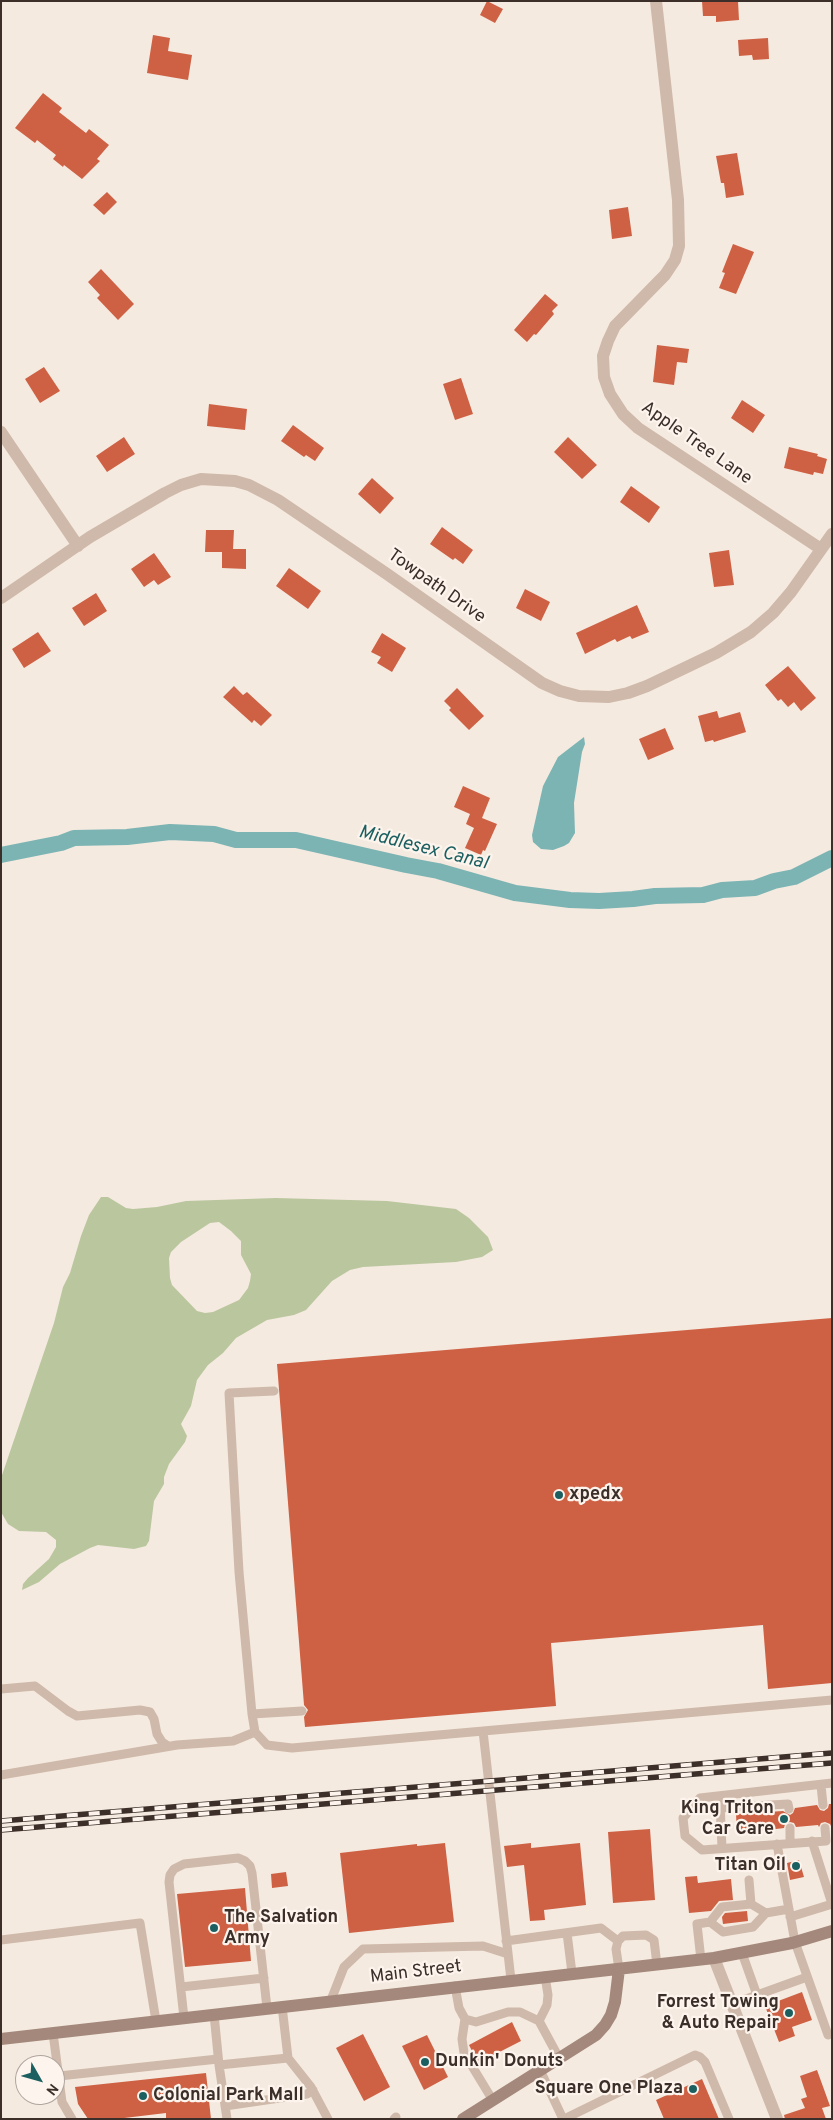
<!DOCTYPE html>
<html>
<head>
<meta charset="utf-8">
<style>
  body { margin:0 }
  #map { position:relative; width:833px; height:2120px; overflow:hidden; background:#f5eae0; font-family:Overpass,sans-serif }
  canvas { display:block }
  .frame { position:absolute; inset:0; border:2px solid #3c2f2a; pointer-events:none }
  .north { position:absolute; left:15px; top:2055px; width:50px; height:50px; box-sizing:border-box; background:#fcf4ed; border:1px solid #afa59f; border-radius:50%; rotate:128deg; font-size:14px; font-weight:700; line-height:20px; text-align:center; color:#3c2f2a }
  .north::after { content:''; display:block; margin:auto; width:18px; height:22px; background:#1c5f61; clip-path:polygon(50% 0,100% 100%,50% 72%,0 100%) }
</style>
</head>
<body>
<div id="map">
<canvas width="833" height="2120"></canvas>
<div class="frame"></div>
<div class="north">N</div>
</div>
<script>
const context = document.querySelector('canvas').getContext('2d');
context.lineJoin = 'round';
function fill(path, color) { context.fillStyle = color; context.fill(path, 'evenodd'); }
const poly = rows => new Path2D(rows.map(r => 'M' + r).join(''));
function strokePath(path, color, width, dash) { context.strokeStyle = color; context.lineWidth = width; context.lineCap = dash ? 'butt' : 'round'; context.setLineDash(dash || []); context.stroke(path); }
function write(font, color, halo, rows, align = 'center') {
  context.font = font + ' Overpass,sans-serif'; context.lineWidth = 4.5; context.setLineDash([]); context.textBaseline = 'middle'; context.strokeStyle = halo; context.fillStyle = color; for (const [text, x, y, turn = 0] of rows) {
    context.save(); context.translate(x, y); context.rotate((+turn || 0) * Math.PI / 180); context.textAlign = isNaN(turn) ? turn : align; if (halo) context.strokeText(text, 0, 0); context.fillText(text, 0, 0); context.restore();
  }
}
const green = poly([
  [101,1197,108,1197,126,1208,133,1209,157,1207,186,1201,276,1198,387,1201,456,1209,469,1218,488,1237,493,1250,482,1257,456,1262,363,1267,350,1270,332,1281,306,1310,294,1315,267,1320,236,1338,223,1353,208,1365,197,1380,191,1406,181,1424,187,1436,185,1442,169,1464,164,1477,164,1484,154,1501,149,1541,146,1546,134,1549,98,1545,90,1548,60,1564,39,1582,22,1590,23,1584,28,1578,49,1559,56,1547,56,1540,46,1532,19,1531,8,1524,1,1512,1,1478,54,1323,63,1287,70,1273,81,1236,89,1215],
  [219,1222,231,1231,241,1241,241,1255,251,1274,250,1281,248,1288,239,1300,213,1312,205,1313,197,1311,172,1285,170,1278,169,1258,171,1252,181,1242,210,1223]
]);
const water = poly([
  [584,737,585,744,582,752,574,803,575,833,569,843,564,846,553,850,541,849,533,842,532,835,543,786,558,757]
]);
const canal = poly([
  [1,855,61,843,74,838,127,837,170,832,214,834,236,840,296,840,406,865,438,871,515,893,570,900,599,901,633,899,655,896,703,895,722,890,755,888,774,881,794,877,832,858]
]);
const building = poly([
  [487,1,503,9,495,23,480,15],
  [702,1,738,1,739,20,716,22,716,16,703,16],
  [153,35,170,38,168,51,192,55,188,80,147,73],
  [768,38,769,59,753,60,752,55,739,56,738,40],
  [43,93,62,108,59,112,86,133,89,129,109,145,97,159,100,161,82,179,64,165,63,167,53,159,56,155,37,140,35,143,15,128],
  [737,153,744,195,726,198,724,183,721,183,716,156],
  [107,192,117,202,104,215,93,205],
  [628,207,632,236,612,239,609,210],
  [733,244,754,252,736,294,719,288,725,273,722,272],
  [101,269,134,304,118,320,97,298,100,295,88,282],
  [545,294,558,305,552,311,554,314,536,335,534,334,527,342,514,330],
  [657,345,689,349,687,363,677,362,674,385,653,382],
  [44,367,60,391,40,403,25,379],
  [461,378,473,414,455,420,443,384],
  [742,400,765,415,753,433,731,418],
  [209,404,247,409,245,430,207,426],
  [293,425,324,448,315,461,306,455,304,457,281,441],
  [124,437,135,454,107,472,96,456],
  [568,437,597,465,582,479,554,452],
  [789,447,818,454,817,456,827,459,823,474,814,472,813,475,784,468],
  [372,478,394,498,380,514,358,494],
  [631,486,660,507,649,523,620,502],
  [442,527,473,550,463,564,455,558,453,560,430,544],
  [206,530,234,530,233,549,246,549,246,569,222,568,222,552,205,552],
  [729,550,734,585,714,587,709,553],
  [154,553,171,577,158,585,154,580,144,587,131,569],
  [289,568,321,591,308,609,276,586],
  [525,589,550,602,541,621,516,608],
  [96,593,107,611,84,626,72,608],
  [637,605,649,632,632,639,630,636,617,642,615,639,585,654,576,633],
  [38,632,51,651,24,668,12,649],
  [382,633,406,648,392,672,377,663,381,657,371,652],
  [788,666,816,698,801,711,794,702,788,707,781,699,778,701,765,685],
  [234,686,243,695,247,692,272,715,261,726,254,720,252,723,223,697],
  [457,688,484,716,469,730,449,710,451,708,444,701],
  [717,711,719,718,740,712,746,732,714,742,713,740,705,742,698,716],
  [665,728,674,749,648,760,639,739],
  [463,786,490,798,482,818,497,824,485,851,483,850,481,855,465,848,474,828,466,824,470,814,454,807],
  [832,1318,832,1683,768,1689,763,1625,551,1643,556,1706,305,1727,304,1717,308,1710,304,1705,277,1364],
  [829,1804,832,1804,832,1828,830,1824,825,1822,821,1823,819,1827,818,1825,796,1827,794,1823,790,1822,785,1824,784,1828,737,1834,736,1814,783,1811,790,1815,793,1813,795,1808,817,1805,820,1810,824,1811,828,1808],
  [650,1829,655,1900,613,1903,608,1832],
  [445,1843,454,1922,349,1933,340,1853,417,1844,417,1846],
  [531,1843,531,1848,580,1843,586,1905,544,1910,545,1920,530,1921,524,1865,507,1867,504,1846],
  [799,1860,804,1877,790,1880,787,1863],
  [286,1872,288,1886,272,1888,271,1874],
  [697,1876,698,1883,731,1879,733,1900,719,1901,711,1911,689,1913,685,1877],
  [245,1888,251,1961,185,1967,177,1894],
  [747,1911,748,1921,723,1924,722,1917,725,1913],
  [802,1992,812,2020,792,2027,795,2036,779,2042,765,2006],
  [512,2022,521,2041,478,2063,469,2045],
  [363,2034,390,2087,364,2101,336,2048],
  [427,2035,448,2077,424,2090,402,2046],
  [817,2070,830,2106,822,2108,826,2119,785,2119,784,2115,805,2108,801,2099,807,2097,800,2076],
  [206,2073,211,2119,166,2119,166,2113,116,2119,88,2119,78,2104,75,2087],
  [702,2079,719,2119,664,2119,656,2100]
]);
const lane = poly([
  [274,1391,229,1393,239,1572,252,1714,255,1732,267,1745,292,1748,832,1700],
  [1,1689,35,1686,68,1711,77,1716,140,1710,150,1712,154,1719,157,1734,162,1742,168,1746],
  [252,1714,302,1711],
  [483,1731,511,1980],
  [1,1775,177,1745,233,1741,255,1732],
  [821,1785,823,1805],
  [720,1803,722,1848],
  [720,1808,788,1804,789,1809],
  [790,1828,790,1843],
  [825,1828,826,1841,702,1850,685,1836,683,1818,700,1798,832,1783],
  [812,1841,832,1904],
  [777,1844,795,1942,828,2035],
  [749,1880,751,1904],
  [766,1913,753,1927,723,1932,710,1922,722,1907,751,1904,766,1913,789,1909],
  [790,1917,832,1904],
  [567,1933,572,1973],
  [1,1940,140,1923,156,2021],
  [506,1941,601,1928,618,1941],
  [742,1953,757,1995],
  [701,1960,697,1924,710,1922],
  [619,1969,616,1949,618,1941,623,1936,646,1935,654,1940,657,1965],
  [455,1986,459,2008,465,2019,476,2022,508,2012,520,2012,539,2021,559,2058],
  [181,1987,264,1978],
  [331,2000,344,1967,363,1949,483,1946,508,1954],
  [732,2004,807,1977],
  [214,2014,219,2065,288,2058,282,2006],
  [184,2018,169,1882,170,1875,174,1869,184,1864,238,1858,245,1861,250,1866,252,1873,267,2008],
  [465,2019,462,2039,464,2053,492,2099],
  [539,2021,547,2005,548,1995,545,1976],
  [53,2033,62,2102,72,2119],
  [288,2058,311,2087,328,2119],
  [219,2065,227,2119],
  [540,2070,563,2119],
  [59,2076,218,2059],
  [225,2106,307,2094,313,2090],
  [394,2119,396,2117],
  [564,2119,695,2055,700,2057,705,2062,729,2119]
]);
const street = poly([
  [656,1,678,200,679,246,675,260,665,275,615,326,608,341,603,356,604,377,610,394,623,414,638,428,821,549],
  [1,432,78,546],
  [1,598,90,537,165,493,181,485,201,479,235,481,249,485,278,500,387,574,542,683,560,691,579,696,609,697,628,693,647,686,716,653,751,632,773,613,791,592,832,534],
  [714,1958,777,2119]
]);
const secondary = poly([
  [1,2039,714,1958,792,1943,832,1931],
  [463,2119,596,2035,605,2025,611,2015,615,2002,619,1969]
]);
const rail = poly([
  [1,1821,832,1753],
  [1,1830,832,1763]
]);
const markers = [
  [559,1495,5,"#1c5f61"],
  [784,1819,5,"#1c5f61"],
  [796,1866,5,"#1c5f61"],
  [214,1928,5,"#1c5f61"],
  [789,2013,5,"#1c5f61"],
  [425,2062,5,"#1c5f61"],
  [693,2089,5,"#1c5f61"],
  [143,2096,5,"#1c5f61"]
];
const streetNames = [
  ["Apple Tree Lane",696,444,35],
  ["Towpath Drive",436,587,35],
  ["Main Street",416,1973,-7]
];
const poiNames = [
  ["xpedx",569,1495],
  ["King Triton",774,1809,"right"],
  ["Car Care",774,1830,"right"],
  ["Titan Oil",786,1866,"right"],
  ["The Salvation",224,1918],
  ["Army",224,1939],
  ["Forrest Towing",779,2003,"right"],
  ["& Auto Repair",779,2024,"right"],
  ["Dunkin' Donuts",435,2062],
  ["Square One Plaza",683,2089,"right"],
  ["Colonial Park Mall",153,2096]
];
const waterNames = [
  ["Middlesex Canal",423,849,14]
];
fill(green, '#bac69e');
fill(water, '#7cb4b4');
strokePath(canal, '#7cb4b4', 16);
fill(building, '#ce6144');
strokePath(lane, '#cfb9aa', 9);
strokePath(street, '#cfb9aa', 12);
strokePath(secondary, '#a3887b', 12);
strokePath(rail, '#3c2f2a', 5.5);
strokePath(rail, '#fcf4ed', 4, [11]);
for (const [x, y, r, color] of markers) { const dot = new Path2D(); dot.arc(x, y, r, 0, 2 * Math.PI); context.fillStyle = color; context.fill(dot); strokePath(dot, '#fcf4ed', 2); }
write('18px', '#3c2f2a', '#fcf4ed', streetNames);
write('bold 18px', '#3c2f2a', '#fcf4ed', poiNames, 'left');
write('italic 19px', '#1c5f61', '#fcf4ed', waterNames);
</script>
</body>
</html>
